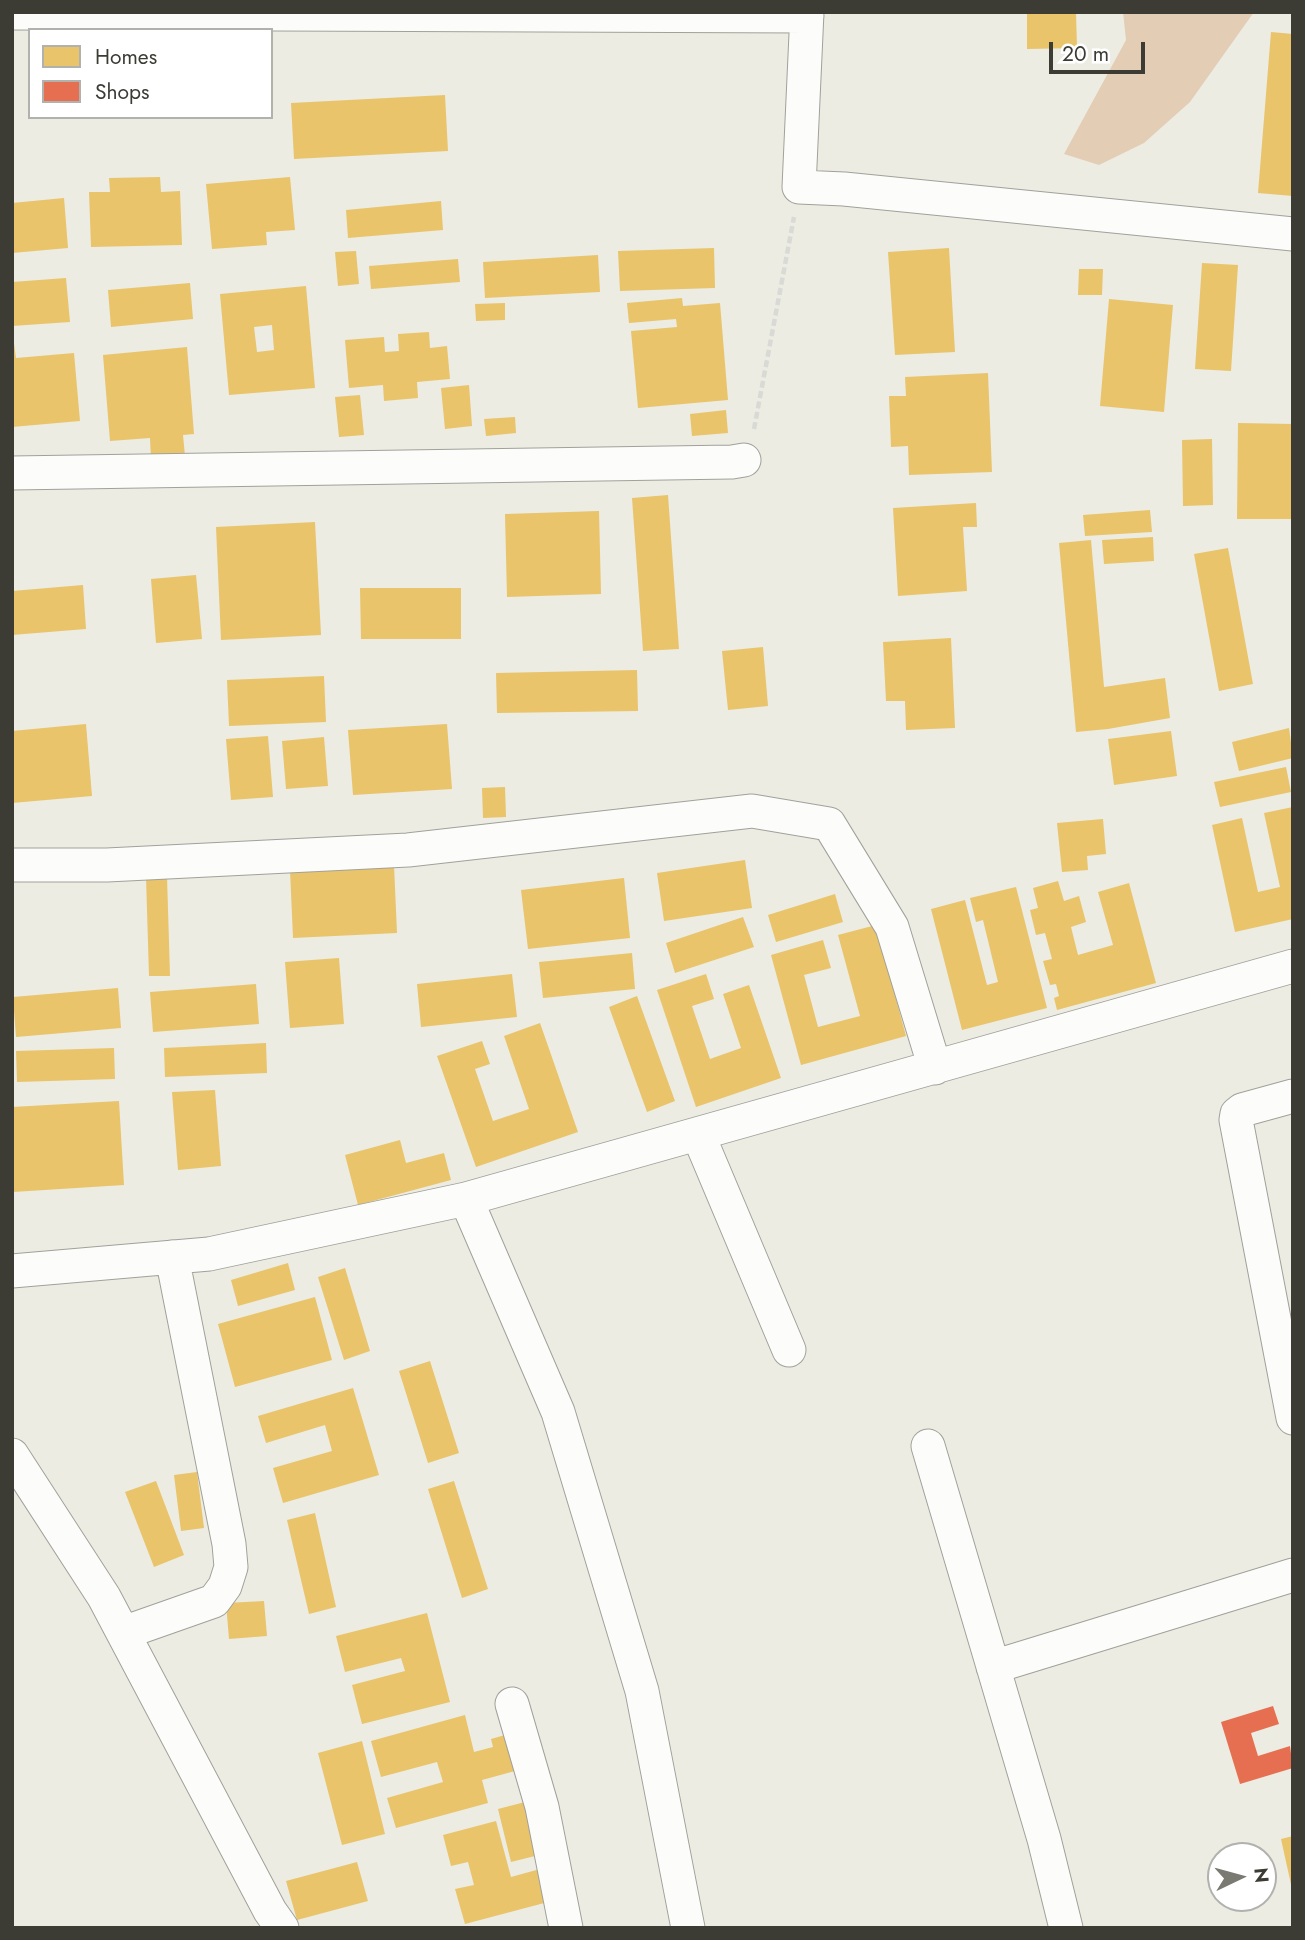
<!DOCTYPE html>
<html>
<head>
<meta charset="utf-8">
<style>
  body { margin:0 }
  #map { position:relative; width:1305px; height:1940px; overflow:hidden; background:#ecece3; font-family:Jost,sans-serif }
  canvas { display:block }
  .frame { position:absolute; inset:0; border:14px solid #3c3c35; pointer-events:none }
  .legend { position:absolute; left:28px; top:28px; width:245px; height:91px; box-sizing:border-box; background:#fff; border:2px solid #b1b1ae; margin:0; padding:9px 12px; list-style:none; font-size:21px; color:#3c3c35 }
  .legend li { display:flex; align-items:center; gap:14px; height:35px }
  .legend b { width:35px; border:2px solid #b1b1ae }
  .north { position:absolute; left:1207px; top:1842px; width:70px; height:70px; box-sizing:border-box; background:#fff; border:2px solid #b1b1ae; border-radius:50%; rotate:85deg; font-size:19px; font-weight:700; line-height:28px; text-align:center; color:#3c3c35 }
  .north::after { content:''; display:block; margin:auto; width:24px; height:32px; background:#7a7a72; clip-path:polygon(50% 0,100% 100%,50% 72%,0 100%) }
  .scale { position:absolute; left:1049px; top:42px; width:96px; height:32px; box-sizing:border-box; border:4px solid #3c3c35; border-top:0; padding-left:9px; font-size:21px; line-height:24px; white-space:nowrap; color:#3c3c35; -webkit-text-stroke:5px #fff; paint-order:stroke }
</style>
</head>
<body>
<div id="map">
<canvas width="1305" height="1940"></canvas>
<div class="frame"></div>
<ul class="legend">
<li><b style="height:19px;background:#e9c46a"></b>Homes</li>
<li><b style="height:19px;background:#e76f51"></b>Shops</li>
</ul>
<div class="north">N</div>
<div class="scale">20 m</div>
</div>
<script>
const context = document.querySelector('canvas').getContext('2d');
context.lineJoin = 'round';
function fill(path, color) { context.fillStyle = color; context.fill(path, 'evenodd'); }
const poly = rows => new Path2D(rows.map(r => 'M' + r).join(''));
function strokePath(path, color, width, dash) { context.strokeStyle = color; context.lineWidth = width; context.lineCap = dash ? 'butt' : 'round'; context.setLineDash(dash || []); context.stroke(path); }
const green = poly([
  [1123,12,1254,12,1190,102,1144,143,1099,165,1064,154,1126,40]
]);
const homes = poly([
  [1027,12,1076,12,1077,48,1027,49],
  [1271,32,1293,34,1293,196,1258,193],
  [445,95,448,151,294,159,291,103],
  [160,177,161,192,180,191,182,245,91,247,89,192,110,192,109,178],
  [290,177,295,230,266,232,267,245,212,249,206,184],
  [64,198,68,248,12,253,12,203],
  [441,201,443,230,348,238,346,210],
  [714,248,715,288,620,291,618,251],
  [949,248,955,352,895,355,888,252],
  [356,251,359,284,338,286,335,252],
  [598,255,600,292,485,298,483,262],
  [458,259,460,282,371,289,369,266],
  [1202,263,1238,265,1231,371,1195,369],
  [1079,269,1103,269,1102,295,1078,295],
  [66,278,70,322,12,326,12,282],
  [190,283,193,319,111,327,108,290],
  [306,286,315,388,229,395,220,294],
  [272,325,274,350,257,352,254,327],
  [682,298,683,306,720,303,728,400,638,408,631,331,677,327,676,319,629,323,627,303],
  [1109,299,1173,305,1164,412,1100,406],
  [505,303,505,320,476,321,475,304],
  [429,332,430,348,447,346,450,379,417,382,418,398,384,401,383,385,349,388,345,340,384,337,385,352,399,351,398,334],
  [12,343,14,343,16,358,74,353,80,421,12,427],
  [187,347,194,434,183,435,185,456,151,459,150,438,110,441,103,355],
  [988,373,992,472,909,475,908,446,891,447,889,396,906,396,905,377],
  [469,385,472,426,445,429,441,388],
  [360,395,364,435,339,437,335,397],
  [726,410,728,433,692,436,690,414],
  [515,417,516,433,486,436,484,419],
  [1238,423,1293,424,1293,519,1237,519],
  [1212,439,1213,505,1183,506,1182,440],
  [668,495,679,649,643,651,632,498],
  [976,503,977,527,963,527,967,591,898,596,893,508],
  [1150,510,1152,532,1085,536,1083,515],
  [599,511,601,594,507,597,505,514],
  [315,522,321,635,221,640,216,527],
  [1153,537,1154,561,1104,564,1102,540],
  [1091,540,1104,687,1165,678,1170,718,1108,729,1076,732,1059,543],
  [1228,548,1253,684,1219,691,1194,554],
  [196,575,202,639,156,643,151,579],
  [83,585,86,629,12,635,12,591],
  [360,588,461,588,461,639,361,639],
  [951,638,955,728,906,730,905,701,886,701,883,642],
  [763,647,768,706,728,710,722,651],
  [637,670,638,711,497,713,496,673],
  [324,676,326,722,229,726,227,680],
  [86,724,92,796,12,803,12,731],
  [447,724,452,789,353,795,348,730],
  [1289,728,1293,758,1239,771,1232,742],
  [1171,731,1177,776,1114,785,1108,739],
  [268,736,273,797,231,800,226,739],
  [324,737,328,786,286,789,282,741],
  [1286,767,1291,792,1220,807,1214,782],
  [505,787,506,817,483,818,482,788],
  [1293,807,1293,919,1235,932,1212,825,1242,818,1258,892,1280,887,1264,813],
  [1103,819,1106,854,1087,856,1088,870,1062,872,1057,823],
  [745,860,752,908,664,921,657,873],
  [394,865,397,933,293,938,290,870],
  [167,876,170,976,149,976,146,877],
  [624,878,630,938,528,949,521,890],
  [1058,881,1064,901,1079,896,1086,922,1071,927,1078,955,1113,945,1098,892,1129,883,1156,983,1057,1010,1054,998,1059,996,1056,984,1050,985,1043,961,1052,959,1045,933,1036,935,1030,910,1038,908,1033,888],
  [1016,887,1047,1008,962,1030,931,909,965,900,987,985,998,982,983,920,976,922,970,898],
  [835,894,843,922,776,942,768,915],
  [743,917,754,947,675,973,666,943],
  [876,925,906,1036,801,1065,771,955,823,940,831,968,804,975,818,1027,860,1016,838,935],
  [632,953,635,989,543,998,539,962],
  [339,958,344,1024,290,1028,285,962],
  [512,974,517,1017,421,1027,417,984],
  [706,974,714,999,692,1006,710,1059,741,1048,723,994,749,985,781,1078,696,1107,657,990],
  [256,984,259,1024,153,1032,150,992],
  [118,988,121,1028,16,1037,13,997],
  [637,996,675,1101,647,1112,609,1007],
  [540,1023,578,1132,476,1167,437,1056,482,1041,490,1064,475,1069,493,1121,529,1109,504,1036],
  [266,1043,267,1073,165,1077,164,1048],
  [114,1048,115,1079,17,1082,16,1051],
  [215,1090,221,1166,178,1170,172,1092],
  [119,1101,124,1185,13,1192,12,1107],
  [400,1140,406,1163,444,1153,451,1180,358,1205,345,1155],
  [288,1263,295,1290,238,1306,231,1280],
  [345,1268,370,1351,344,1360,318,1277],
  [315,1297,332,1360,235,1387,218,1324],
  [430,1361,459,1453,428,1463,399,1371],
  [353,1388,379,1475,283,1503,273,1468,332,1451,325,1425,266,1443,258,1416],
  [197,1472,204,1528,181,1531,174,1475],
  [156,1481,184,1555,154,1567,125,1492],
  [454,1481,488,1589,462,1598,428,1489],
  [315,1513,336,1607,309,1614,287,1520],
  [264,1601,267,1636,229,1639,226,1603],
  [427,1613,450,1702,362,1724,352,1685,405,1671,401,1658,345,1672,336,1636],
  [465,1715,474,1752,493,1747,491,1739,505,1735,515,1771,482,1780,488,1803,396,1828,387,1798,443,1782,437,1762,381,1777,371,1741],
  [362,1741,385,1834,342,1845,318,1753],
  [525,1802,539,1855,511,1862,498,1809],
  [496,1821,511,1877,540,1869,548,1902,465,1924,455,1889,474,1885,468,1862,451,1866,443,1835],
  [1293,1836,1293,1889,1292,1889,1281,1839],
  [357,1862,368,1901,297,1920,286,1881]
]);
const shops = poly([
  [1273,1706,1279,1724,1251,1733,1258,1756,1290,1746,1293,1768,1240,1784,1221,1722]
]);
const path = poly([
  [754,429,794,217]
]);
const minor = poly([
  [807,12,799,187,844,189,1293,234],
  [12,13,807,16],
  [12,473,732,462,744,460],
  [12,865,107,865,408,850,752,811,829,824,892,927,935,1068],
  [1293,1096,1242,1110,1237,1114,1236,1120,1293,1418],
  [698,1134,789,1350],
  [466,1199,558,1412,642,1691,688,1928],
  [12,1271,209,1254,466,1199,1293,966],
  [928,1446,1044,1839,1066,1928],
  [12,1455,104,1597,270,1911,282,1928],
  [123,1633,214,1601,225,1586,231,1567,229,1544,172,1257],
  [993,1667,1293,1575],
  [512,1704,542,1807,566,1928]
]);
fill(green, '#e4cdb5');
fill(homes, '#e9c46a');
fill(shops, '#e76f51');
strokePath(minor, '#a1a19a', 35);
strokePath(path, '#d9d9d6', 4.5, [7, 3.5]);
strokePath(minor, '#fcfcfb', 33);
</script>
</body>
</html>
